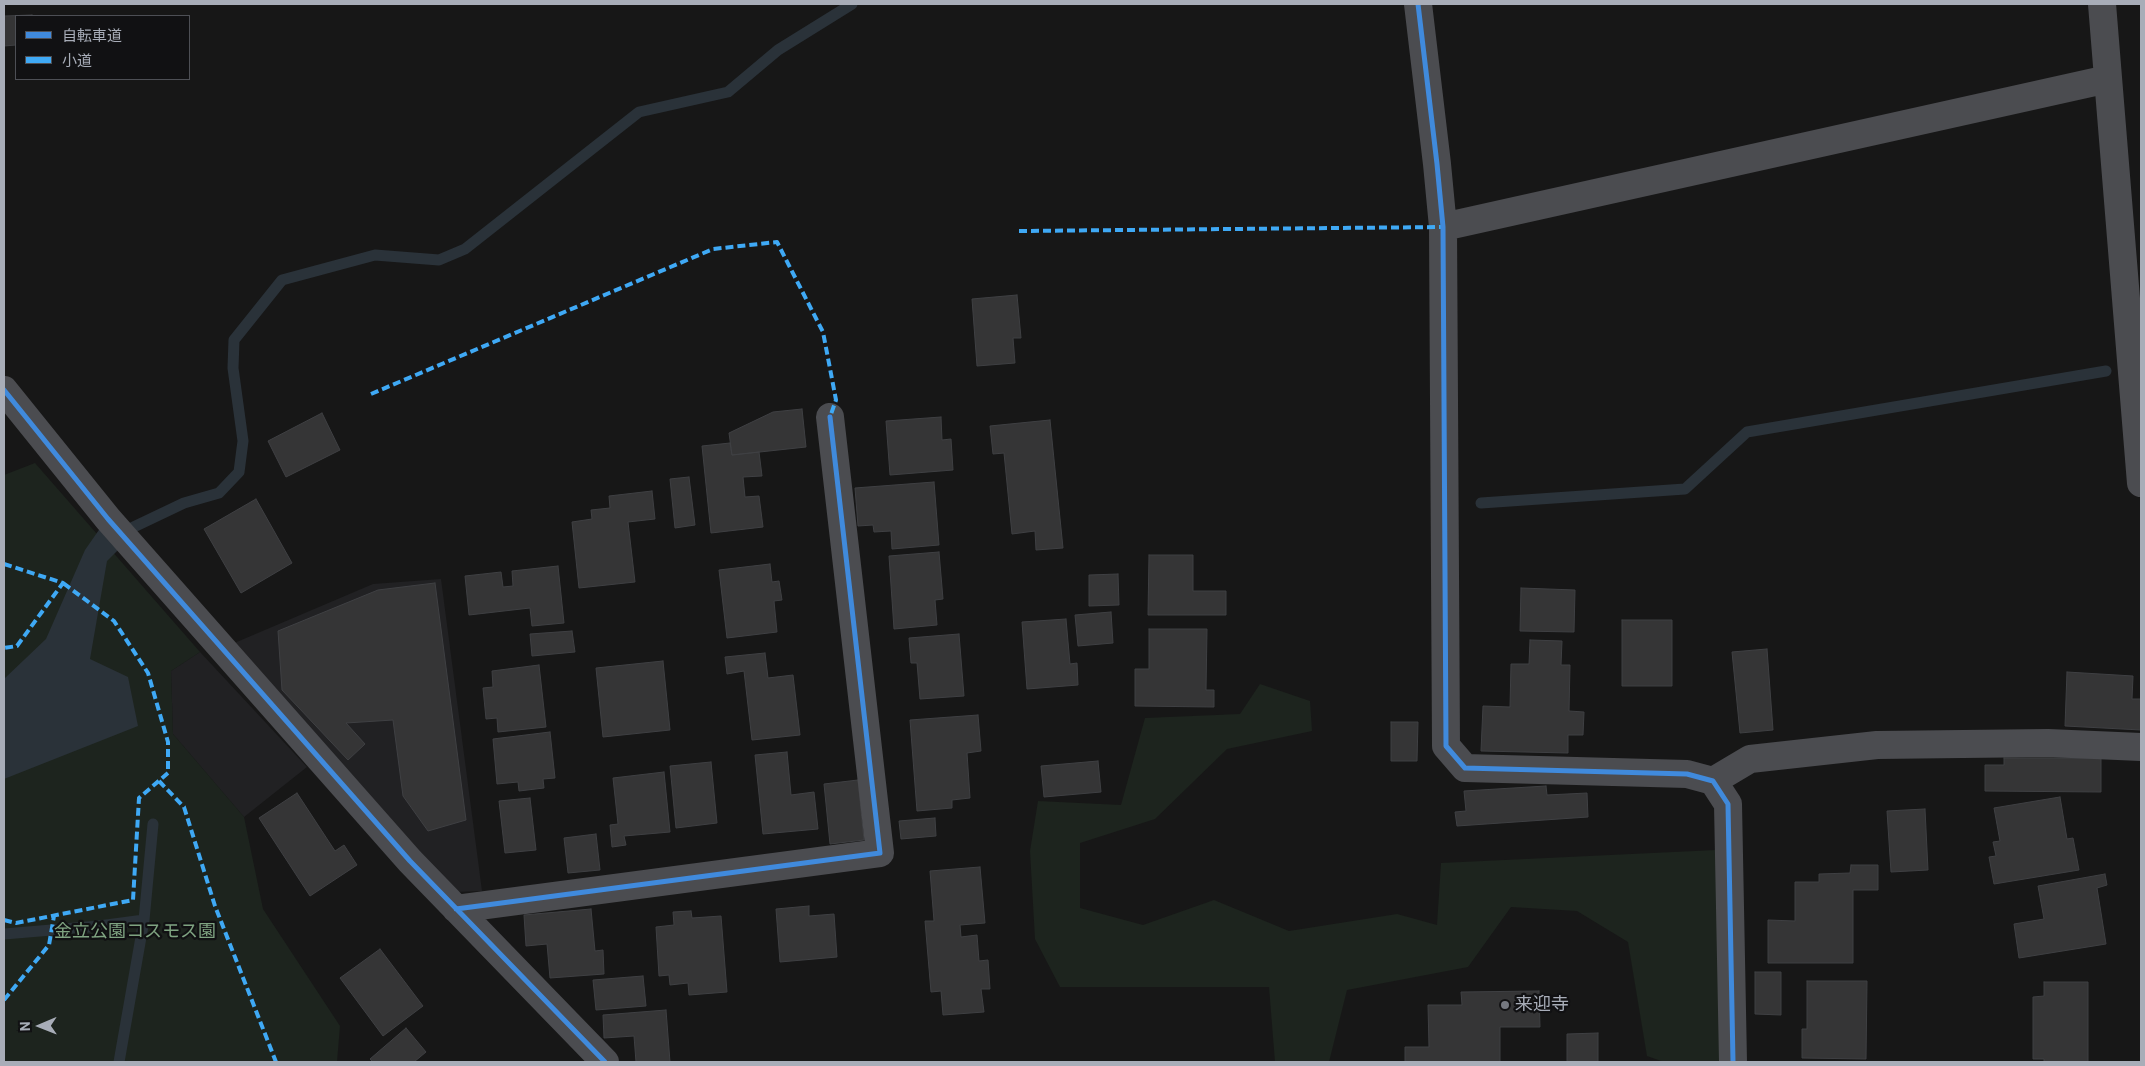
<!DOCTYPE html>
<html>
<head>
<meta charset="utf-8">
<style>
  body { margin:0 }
  #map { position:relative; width:2145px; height:1066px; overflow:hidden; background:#171717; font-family:Roboto,"Noto Sans JP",sans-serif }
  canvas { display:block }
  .frame { position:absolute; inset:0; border:5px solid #a8adb8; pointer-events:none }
  .legend { position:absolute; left:15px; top:15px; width:175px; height:65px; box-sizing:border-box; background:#111113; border:1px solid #4d4f55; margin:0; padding:6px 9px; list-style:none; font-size:15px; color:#a8adb8 }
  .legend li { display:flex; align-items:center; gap:10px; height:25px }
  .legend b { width:25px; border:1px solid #4d4f55 }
  .north { position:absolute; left:15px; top:1001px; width:50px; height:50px; -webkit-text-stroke:4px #111113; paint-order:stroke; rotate:269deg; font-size:14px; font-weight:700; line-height:20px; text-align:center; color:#a8adb8 }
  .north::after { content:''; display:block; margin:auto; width:18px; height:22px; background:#a8adb8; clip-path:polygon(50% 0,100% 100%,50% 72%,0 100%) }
</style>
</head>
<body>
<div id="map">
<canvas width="2145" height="1066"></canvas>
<div class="frame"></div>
<ul class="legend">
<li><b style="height:6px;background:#408adc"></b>自転車道</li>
<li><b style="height:6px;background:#3fa9f5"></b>小道</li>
</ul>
<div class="north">N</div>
</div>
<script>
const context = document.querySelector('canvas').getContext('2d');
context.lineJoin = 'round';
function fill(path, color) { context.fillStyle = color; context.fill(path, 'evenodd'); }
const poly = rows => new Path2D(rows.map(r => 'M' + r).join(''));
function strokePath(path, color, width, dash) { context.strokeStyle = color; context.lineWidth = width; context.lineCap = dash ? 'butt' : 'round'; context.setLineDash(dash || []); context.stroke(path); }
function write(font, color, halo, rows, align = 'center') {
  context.font = font + ' Roboto,"Noto Sans JP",sans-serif'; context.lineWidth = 4.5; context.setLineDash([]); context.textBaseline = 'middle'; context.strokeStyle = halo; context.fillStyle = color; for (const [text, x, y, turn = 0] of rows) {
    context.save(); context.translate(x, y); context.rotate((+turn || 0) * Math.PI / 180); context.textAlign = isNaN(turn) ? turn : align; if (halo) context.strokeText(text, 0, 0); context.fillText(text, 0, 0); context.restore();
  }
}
const built = poly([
  [441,579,482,891,455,892,232,644,373,584],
  [200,652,307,767,244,817,173,734,171,671]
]);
const green = poly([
  [35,463,200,652,171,671,173,734,244,817,263,909,340,1026,337,1062,4,1062,4,475],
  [1260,684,1310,701,1312,731,1227,749,1155,819,1080,843,1080,908,1143,925,1214,900,1289,931,1397,914,1437,925,1441,863,1716,850,1720,1062,1664,1062,1647,1056,1628,942,1577,911,1511,907,1468,967,1347,990,1329,1062,1275,1062,1269,987,1060,987,1035,939,1030,851,1038,801,1121,805,1145,718,1240,714]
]);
const water = poly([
  [101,527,120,548,107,561,90,659,128,677,138,726,4,779,4,679,46,639,85,550]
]);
const stream = poly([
  [1481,503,1685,489,1747,432,2106,371],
  [121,533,184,503,219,493,239,472,243,441,233,368,234,340,282,280,375,255,439,260,465,249,639,112,728,92,778,50,852,4],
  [4,934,99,926,144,920,153,824],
  [119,1062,144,920]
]);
const building = poly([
  [32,15,32,16,16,16,16,45,4,46,4,16,32,15],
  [1017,295,1021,338,1013,338,1015,363,977,366,972,299,1017,295],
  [802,409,806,447,732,455,729,433,773,412,802,409],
  [322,413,340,450,286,477,268,441,322,413],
  [941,417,942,440,951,439,953,470,890,475,886,421,941,417],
  [1050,420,1063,548,1036,550,1035,531,1012,534,1004,453,993,454,990,426,1050,420],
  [730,443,732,455,759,452,762,476,743,477,745,497,759,496,763,527,711,533,702,446,730,443],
  [689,477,695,525,675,528,670,479,689,477],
  [934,482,939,545,892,549,891,531,874,532,873,525,858,526,855,488,934,482],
  [652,491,655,519,628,522,635,582,579,588,572,522,592,519,591,510,610,508,609,496,652,491],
  [256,499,292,563,241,593,204,529,256,499],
  [939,552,943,599,935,600,937,625,894,629,889,556,939,552],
  [1149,555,1193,555,1193,591,1226,591,1226,615,1148,615,1149,555],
  [770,564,772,582,779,581,782,600,774,601,777,632,727,638,719,570,770,564],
  [558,566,564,623,532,626,530,608,469,615,465,576,501,572,503,587,513,586,512,571,558,566],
  [1118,574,1119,605,1089,606,1089,575,1118,574],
  [435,583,466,820,428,831,403,796,393,720,346,723,365,744,348,760,282,690,278,631,378,590,435,583],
  [1521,588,1575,590,1574,632,1520,631,1521,588],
  [1111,612,1113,643,1078,646,1075,615,1111,612],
  [1066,619,1070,664,1077,663,1078,685,1027,689,1022,622,1066,619],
  [1622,620,1672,620,1672,686,1622,686,1622,620],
  [1149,629,1207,629,1206,690,1214,690,1214,707,1135,706,1135,669,1149,669,1149,629],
  [572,631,575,652,532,656,530,634,572,631],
  [959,634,964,696,920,699,917,663,911,663,909,638,959,634],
  [1530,640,1562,641,1561,665,1570,665,1569,711,1584,712,1583,735,1568,735,1568,753,1481,751,1483,706,1510,707,1511,664,1529,664,1530,640],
  [1767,649,1773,730,1740,733,1732,652,1767,649],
  [765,653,768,678,793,675,800,735,752,740,744,671,727,674,725,657,765,653],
  [663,661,670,730,603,737,596,668,663,661],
  [539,665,546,727,498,732,497,718,486,719,483,688,493,687,492,671,539,665],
  [2067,672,2133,676,2132,699,2141,699,2141,730,2065,726,2067,672],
  [978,715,981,751,967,753,970,798,952,800,952,808,917,811,910,720,978,715],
  [1391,722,1418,722,1417,761,1391,761,1391,722],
  [550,732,555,778,543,779,544,788,519,791,518,782,497,784,493,739,550,732],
  [787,752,791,795,814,792,818,829,763,834,755,755,787,752],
  [2004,758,2101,758,2101,792,1985,791,1985,765,2004,765,2004,758],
  [1098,761,1101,792,1044,797,1041,766,1098,761],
  [711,762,717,823,676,828,670,766,711,762],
  [664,772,670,832,624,836,626,845,612,847,610,825,618,824,613,778,664,772],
  [858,780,864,840,830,844,824,784,858,780],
  [1546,786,1547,795,1587,793,1588,817,1457,826,1455,812,1466,811,1464,791,1546,786],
  [297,793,335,851,344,845,357,865,310,896,259,818,297,793],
  [2060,797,2067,839,2073,838,2079,870,1994,884,1989,857,1996,856,1993,842,2000,841,1994,808,2060,797],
  [530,798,536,850,505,853,499,801,530,798],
  [1925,809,1928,870,1891,872,1887,811,1925,809],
  [935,818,936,836,901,839,899,821,935,818],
  [596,834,600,870,568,873,564,838,596,834],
  [1851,865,1878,865,1878,890,1853,890,1853,963,1768,963,1768,920,1795,921,1795,882,1819,882,1819,874,1850,873,1851,865],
  [980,867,985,923,960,925,961,937,977,935,979,961,988,960,990,989,981,989,984,1012,943,1015,941,991,931,992,925,921,934,921,930,871,980,867],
  [2105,874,2107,885,2097,888,2106,944,2019,958,2014,924,2044,919,2038,886,2105,874],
  [809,906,809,916,834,914,837,957,780,962,776,909,809,906],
  [591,909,595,951,603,950,604,974,550,978,547,944,526,946,524,915,591,909],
  [691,911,692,918,721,916,727,992,689,995,688,983,670,985,669,975,659,976,656,927,674,925,673,912,691,911],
  [380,949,423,1006,383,1036,340,978,380,949],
  [1755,972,1781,972,1781,1015,1755,1014,1755,972],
  [643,976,646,1006,596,1010,593,980,643,976],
  [1807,981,1867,981,1866,1059,1802,1058,1802,1029,1807,1029,1807,981],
  [2044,982,2088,982,2088,1062,2044,1062,2044,1059,2033,1059,2033,997,2044,996,2044,982],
  [1539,991,1540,1027,1500,1027,1500,1062,1405,1062,1405,1047,1429,1047,1428,1005,1462,1005,1461,992,1539,991],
  [666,1010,670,1062,636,1062,634,1036,604,1038,603,1015,666,1010],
  [406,1028,426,1052,414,1062,373,1062,370,1059,406,1028],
  [1598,1033,1598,1062,1567,1062,1567,1034,1598,1033]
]);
const minor = poly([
  [1418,4,1437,164,1443,227,1446,746,1465,768,1687,774,1713,781,1728,804,1733,1062],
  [2102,4,2141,483],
  [1443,227,2108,79],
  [4,390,108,519,410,861,605,1062],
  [1713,781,1750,759,1877,745,2048,743,2141,747],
  [456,909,880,853,830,417]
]);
const quiet = poly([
  [1019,231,1443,227],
  [371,394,713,249,777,242,823,332,836,400,830,417],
  [4,564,63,583,17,646,4,648],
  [159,781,184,807,215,906,276,1062],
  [4,920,16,923,133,900,139,798,168,773,168,742,148,673,114,621,63,583],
  [4,1000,49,945,54,916]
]);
const cycleway = poly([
  [1418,4,1437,164,1443,227,1446,746,1465,768,1687,774,1713,781,1728,804,1733,1062],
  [4,390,108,519,410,861,605,1062],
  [456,909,880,853,830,417]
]);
const markers = [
  [1505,1005,5,"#757880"]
];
const parkNames = [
  ["金立公園コスモス園",135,932]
];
const poiNames = [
  ["来迎寺",1515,1005]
];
fill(built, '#212123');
fill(green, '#1d241e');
fill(water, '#2a3239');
strokePath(stream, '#2a3239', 11);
fill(building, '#353536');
strokePath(building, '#3f4043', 1);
strokePath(minor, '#4b4c50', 28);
strokePath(quiet, '#3fa9f5', 4, [8, 4]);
strokePath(cycleway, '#408adc', 5);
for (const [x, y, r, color] of markers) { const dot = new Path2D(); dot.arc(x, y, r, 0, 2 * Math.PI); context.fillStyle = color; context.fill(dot); strokePath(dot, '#111113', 2); }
write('18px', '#7fa381', '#111113', parkNames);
write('18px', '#a8adb8', '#111113', poiNames, 'left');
</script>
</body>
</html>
